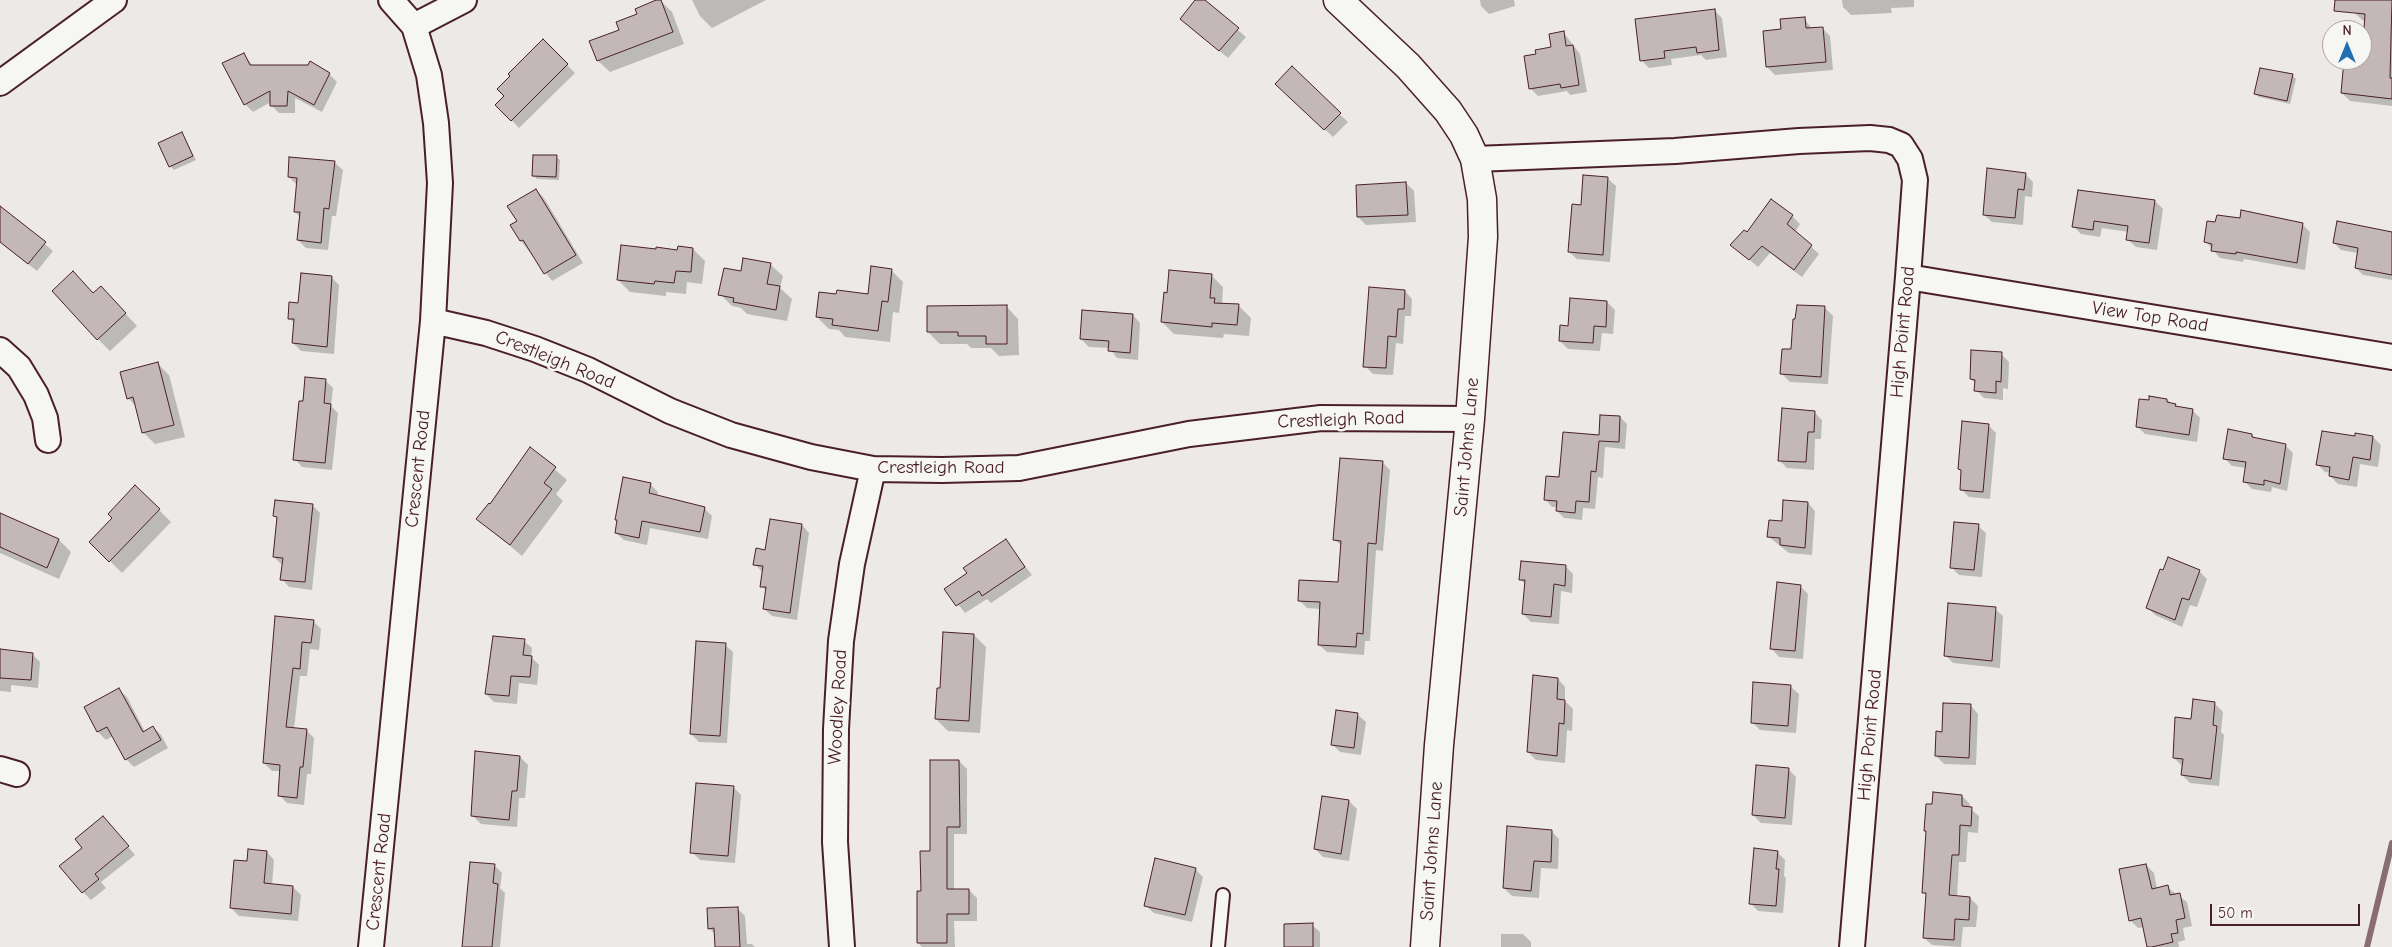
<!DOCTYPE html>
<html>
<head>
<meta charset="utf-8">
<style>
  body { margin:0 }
  #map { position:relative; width:2392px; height:947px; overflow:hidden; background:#ece9e6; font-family:"Comic Neue",sans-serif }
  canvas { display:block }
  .north { position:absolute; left:2322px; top:20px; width:50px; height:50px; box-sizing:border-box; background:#f6f6f2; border:1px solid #b1a0a2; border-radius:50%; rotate:0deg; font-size:14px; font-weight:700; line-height:20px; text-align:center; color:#4a1f2b }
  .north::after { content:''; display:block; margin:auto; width:18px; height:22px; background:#1f6fb2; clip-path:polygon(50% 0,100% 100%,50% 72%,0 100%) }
  .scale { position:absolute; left:2210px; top:904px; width:150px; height:22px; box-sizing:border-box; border:2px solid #4a1f2b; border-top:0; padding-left:6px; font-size:15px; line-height:18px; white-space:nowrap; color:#4a1f2b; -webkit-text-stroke:4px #f6f6f2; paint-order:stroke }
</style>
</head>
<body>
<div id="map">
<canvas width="2392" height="947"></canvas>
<div class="north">N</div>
<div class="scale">50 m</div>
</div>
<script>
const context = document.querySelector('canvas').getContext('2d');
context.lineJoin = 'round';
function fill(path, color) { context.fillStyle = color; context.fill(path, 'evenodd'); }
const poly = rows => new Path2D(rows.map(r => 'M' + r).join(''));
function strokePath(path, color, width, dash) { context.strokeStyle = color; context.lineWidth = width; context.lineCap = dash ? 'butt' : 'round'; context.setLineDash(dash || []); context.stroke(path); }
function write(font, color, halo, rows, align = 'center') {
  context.font = font + ' "Comic Neue",sans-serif'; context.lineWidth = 5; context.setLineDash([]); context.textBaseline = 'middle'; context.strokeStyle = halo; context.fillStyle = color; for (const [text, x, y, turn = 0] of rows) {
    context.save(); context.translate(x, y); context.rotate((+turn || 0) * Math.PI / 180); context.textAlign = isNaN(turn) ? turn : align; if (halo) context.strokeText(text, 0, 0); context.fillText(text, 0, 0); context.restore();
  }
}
const shadow = poly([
  [660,0,672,12,684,44,610,72,598,61,620,31],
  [692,0,766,0,712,28,700,16],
  [1196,0,1203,0,1246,37,1228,58,1189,26],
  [1480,0,1514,0,1515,6,1489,14,1481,6],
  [1842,0,1914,0,1914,7,1891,8,1892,13,1851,15,1843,7],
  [2355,0,2392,0,2392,106,2350,101,2342,93,2362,60,2366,21,2362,20,2354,12],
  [1714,10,1722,18,1727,57,1706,60,1701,55,1671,59,1672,65,1649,68,1641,60],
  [1804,18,1812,29,1822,28,1830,36,1833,70,1775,75,1767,67,1783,30],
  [1564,33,1580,54,1587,92,1570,95,1567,91,1538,96,1530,88,1537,55,1552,48],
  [543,41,575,73,519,128,497,105,506,96],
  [244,54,253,66,329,74,337,82,322,112,295,98,295,113,279,113,271,105,271,102,253,112,245,104],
  [1292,68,1348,122,1333,137,1285,91],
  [2292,75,2296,79,2290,104,2259,97,2255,94],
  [182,133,196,160,174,170,170,166],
  [556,157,560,160,559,180,537,179,534,176],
  [335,163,343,170,336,216,332,216,328,250,306,248,298,240,300,217,295,212,297,185,289,177],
  [2025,174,2033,182,2032,197,2025,196,2023,225,1992,222,1984,215],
  [1584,177,1608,179,1616,186,1610,262,1577,259,1569,252,1582,206],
  [1406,183,1414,191,1416,222,1366,225,1358,217],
  [536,190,544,198,583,263,552,281,521,241,518,221],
  [2079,191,2155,201,2163,209,2157,250,2136,247,2128,240,2129,232,2102,228,2100,237,2081,234,2074,227],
  [3,209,53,251,37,271,0,242,0,213],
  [1792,216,1800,224,1795,232,1819,254,1802,277,1770,253,1758,267,1732,245,1747,234],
  [2216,223,2302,224,2310,232,2305,270,2244,259,2243,262,2220,258,2206,242],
  [2392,232,2392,280,2363,275,2356,268,2358,253,2341,250,2334,243],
  [693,249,705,261,702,284,687,282,686,294,666,292,666,296,630,292,618,280,678,251],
  [771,265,783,276,780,288,792,299,787,321,747,314,741,308,732,306,720,294,742,273],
  [891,270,903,282,899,313,893,312,890,342,845,337,839,330,829,329,817,317,837,295,869,295],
  [1211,275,1223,287,1222,304,1239,306,1251,318,1249,336,1224,334,1223,338,1174,334,1162,322,1168,294],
  [331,277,339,285,334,354,301,351,293,343,295,324,289,318,299,305],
  [1405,291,1412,299,1411,316,1405,316,1403,344,1396,343,1393,375,1373,374,1365,366],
  [93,294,112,299,137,326,110,351,98,339],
  [1607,302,1615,310,1613,334,1602,333,1600,351,1568,349,1560,341,1569,327],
  [1007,307,1018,319,1019,355,999,356,991,348,971,348,967,344,940,344,928,332],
  [1825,308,1833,316,1828,384,1790,382,1782,374,1792,351,1797,320],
  [1133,315,1140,323,1138,360,1117,358,1109,348,1089,347,1081,339],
  [2001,354,2009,362,2008,389,2003,388,2003,400,1984,398,1976,390,1976,384,1971,379],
  [158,364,169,375,185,437,155,444,143,432,137,407,128,398],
  [325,380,333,388,331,406,338,413,332,470,302,467,295,459,304,402],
  [2167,400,2178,408,2192,410,2200,418,2197,442,2145,434,2137,426,2150,401],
  [1814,412,1822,420,1821,439,1815,439,1814,470,1787,468,1779,460],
  [1620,417,1627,424,1625,449,1605,447,1603,478,1598,477,1595,509,1583,508,1582,520,1564,518,1557,511,1557,507,1552,507,1545,499,1561,478],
  [1988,425,1996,433,1990,499,1969,497,1961,489,1963,472,1959,469],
  [2252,435,2256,439,2285,445,2293,453,2287,491,2272,487,2271,492,2252,489,2244,481,2246,468,2232,466,2224,458],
  [2373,437,2381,445,2378,467,2360,464,2357,487,2338,484,2330,476,2331,473,2325,472,2317,464,2356,438],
  [531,449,567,480,556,494,563,501,522,556,478,519,491,506],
  [1382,462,1390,470,1383,551,1376,550,1370,641,1365,641,1364,655,1327,652,1319,645,1321,609,1307,608,1299,600,1339,583,1342,546,1335,540],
  [650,484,658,492,657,497,704,508,712,516,708,539,650,528,647,545,624,540,616,533,618,521,616,519],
  [135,486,171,522,122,573,91,542,114,518],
  [1808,503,1815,511,1812,555,1789,553,1769,537],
  [312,505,320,513,312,590,289,587,282,579,282,565,274,557,278,519,275,516],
  [0,515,59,540,71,552,59,579,0,553],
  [802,525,809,533,797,620,772,616,764,609,767,591,761,586,762,572,755,564,766,551],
  [1978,526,1986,533,1982,577,1959,575,1951,567],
  [1006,541,1032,575,991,603,987,599,965,613,946,589,968,574],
  [1565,566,1573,574,1572,593,1561,591,1559,624,1531,622,1523,614,1526,585,1520,579],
  [2199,571,2207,579,2197,607,2190,605,2182,627,2155,615,2147,607],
  [1800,586,1808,594,1803,659,1779,657,1772,649],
  [1995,609,2003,616,2000,668,1953,663,1945,655],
  [277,617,313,621,321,629,319,650,310,649,307,676,300,676,294,729,306,730,314,738,311,774,307,774,304,805,287,803,279,795,281,771,272,771,264,763],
  [974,635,986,647,980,733,948,731,936,719,941,690],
  [524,641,532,648,531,657,539,665,537,685,519,683,517,704,494,702,486,694],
  [725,645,733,652,727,743,699,742,691,734],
  [0,651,32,654,40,662,38,688,11,685,11,692,0,691],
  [1558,679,1565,687,1565,701,1573,709,1572,731,1567,730,1565,763,1536,760,1528,752],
  [1791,687,1799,694,1796,733,1760,730,1752,722],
  [119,690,127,697,145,732,153,727,161,735,168,748,134,767,126,759,113,736,106,740,98,732,86,708],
  [2215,704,2223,712,2221,732,2224,735,2219,786,2190,783,2182,775,2182,766,2174,758,2192,721],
  [1971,706,1978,714,1976,765,1944,764,1936,756,1943,733],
  [1337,712,1358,715,1366,722,1361,755,1340,752,1332,744],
  [520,757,528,765,525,798,519,798,517,827,481,824,473,816],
  [959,761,967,769,967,834,954,834,954,890,969,890,977,898,977,921,954,921,955,947,922,947,918,943,922,892],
  [1788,769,1796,777,1792,825,1761,823,1753,815],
  [733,787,741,795,735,863,700,860,692,852],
  [1962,796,1970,804,1969,808,1979,816,1978,833,1968,832,1966,862,1959,862,1957,897,1970,898,1978,906,1976,927,1963,927,1961,947,1932,945,1924,938,1927,896,1923,892,1933,805],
  [1349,801,1357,809,1349,861,1323,857,1315,849],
  [103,817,135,855,101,882,106,888,91,900,83,892,83,848],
  [1551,831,1559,839,1558,869,1541,868,1539,898,1512,896,1504,888],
  [267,852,274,860,272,885,293,887,301,895,298,921,239,916,231,908,248,862],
  [1777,852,1785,860,1784,876,1786,878,1783,913,1758,911,1750,903],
  [494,865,502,873,500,888,505,893,500,947,463,947],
  [2146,865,2154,873,2157,889,2167,887,2187,902,2192,926,2183,928,2185,940,2178,942,2179,947,2148,947,2144,927,2138,928,2130,920],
  [1195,869,1203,877,1192,922,1154,913,1146,906],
  [737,908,745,916,747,944,752,944,755,947,717,947,716,935,709,928],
  [1312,925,1320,932,1320,947,1285,947],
  [1501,934,1523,934,1531,942,1531,947,1501,947]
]);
const stream = poly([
  [2367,947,2392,843]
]);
const building = poly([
  [656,0,661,0,673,32,597,61,589,41,619,30,616,22,637,14,635,9,656,0],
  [1195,0,1205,0,1239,28,1219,51,1180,19,1195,0],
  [2335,0,2392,0,2390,78,2392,78,2392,99,2341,93,2344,60,2362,60,2365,14,2334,11,2335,0],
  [1715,9,1719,50,1697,53,1696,47,1664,51,1665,58,1640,61,1635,19,1715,9],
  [1805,17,1806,28,1823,27,1826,62,1766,67,1763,31,1781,29,1780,19,1805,17],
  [1564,31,1566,46,1573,45,1579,85,1561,88,1560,84,1529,89,1524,56,1536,54,1535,50,1551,47,1549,34,1564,31],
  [543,39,568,64,511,121,495,105,504,96,497,89,510,76,508,74,543,39],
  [244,53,250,65,308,65,310,61,330,73,314,105,288,91,287,106,270,106,270,91,244,105,222,63,244,53],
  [1292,66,1341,113,1324,130,1275,84,1292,66],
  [2260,68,2293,74,2287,101,2254,94,2260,68],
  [182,132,193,156,169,167,158,143,182,132],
  [533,155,557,155,556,177,532,176,533,155],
  [289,157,335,161,329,209,324,208,321,243,297,240,300,212,294,212,297,178,288,177,289,157],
  [1987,168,2026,173,2024,190,2018,189,2015,218,1983,215,1987,168],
  [1583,175,1608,177,1603,255,1568,252,1572,204,1581,205,1583,175],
  [1406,182,1408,215,1357,217,1356,185,1406,182],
  [536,189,576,255,544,274,523,240,520,241,510,225,517,221,507,206,536,189],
  [2078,190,2155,200,2149,243,2126,240,2128,226,2094,221,2093,230,2072,227,2078,190],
  [1771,199,1793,215,1787,224,1812,245,1794,270,1762,246,1749,260,1730,245,1744,230,1747,232,1771,199],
  [0,206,46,242,28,264,0,242,0,206],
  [2241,210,2303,223,2297,263,2236,252,2236,254,2211,251,2212,244,2204,242,2207,221,2215,222,2217,215,2240,218,2241,210],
  [2337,221,2392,232,2392,275,2355,268,2358,248,2333,243,2337,221],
  [621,245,656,249,656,247,677,250,678,246,693,248,691,272,676,271,674,283,655,281,654,284,617,280,621,245],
  [743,258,771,263,767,284,780,286,776,310,733,302,734,298,718,295,724,268,741,271,743,258],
  [871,266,892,269,888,302,882,301,878,331,832,325,833,319,816,317,819,292,836,294,837,290,868,294,871,266],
  [1169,270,1212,274,1210,298,1215,298,1214,303,1239,304,1237,325,1212,323,1212,327,1161,322,1164,292,1167,293,1169,270],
  [73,271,93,293,101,286,126,313,97,340,52,291,73,271],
  [301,273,332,276,327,347,292,343,294,319,288,319,289,302,298,303,301,273],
  [1369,287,1405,290,1404,309,1398,309,1396,337,1388,336,1386,368,1363,367,1369,287],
  [1570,298,1607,301,1606,327,1594,326,1593,343,1559,341,1560,325,1568,326,1570,298],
  [1007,305,1007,344,986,344,986,336,958,336,958,332,927,332,927,306,1007,305],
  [1797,305,1825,306,1821,377,1780,374,1782,349,1791,349,1793,319,1795,319,1797,305],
  [1082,310,1133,314,1130,353,1108,351,1109,341,1080,339,1082,310],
  [1971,350,2002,352,2001,382,1996,381,1996,393,1974,391,1975,380,1970,379,1971,350],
  [158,362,174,425,142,433,133,397,127,399,120,372,158,362],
  [305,377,326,379,324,403,331,404,325,463,293,460,299,401,303,401,305,377],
  [2149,396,2167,399,2167,402,2176,404,2175,406,2193,409,2189,435,2136,427,2139,399,2149,400,2149,396],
  [1782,408,1815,411,1814,432,1808,432,1806,462,1778,461,1782,408],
  [1600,415,1620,416,1619,442,1599,441,1596,472,1591,471,1589,502,1576,501,1575,513,1556,511,1557,501,1544,500,1546,476,1559,477,1563,432,1599,435,1600,415],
  [1962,421,1989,424,1983,492,1960,490,1961,470,1958,469,1962,421],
  [2228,429,2252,434,2252,437,2286,444,2280,484,2264,480,2264,485,2243,482,2246,462,2223,459,2228,429],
  [2322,431,2355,436,2355,433,2373,436,2370,460,2353,457,2349,480,2329,476,2330,467,2316,465,2322,431],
  [530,447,556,467,544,483,552,489,510,545,476,519,489,503,490,504,530,447],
  [1340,458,1383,461,1376,544,1368,543,1363,634,1357,633,1356,647,1318,645,1320,602,1298,601,1299,580,1338,582,1341,541,1333,540,1340,458],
  [623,477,651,483,649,493,705,507,700,532,642,521,639,538,615,533,617,520,615,520,623,477],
  [135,485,160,509,109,562,89,542,112,518,108,514,135,485],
  [275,500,313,504,305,582,280,580,283,558,273,557,277,517,273,516,275,500],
  [1783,500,1808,502,1805,548,1780,545,1780,538,1767,537,1769,520,1782,521,1783,500],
  [0,513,59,539,47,568,0,547,0,513],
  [770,519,802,524,790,613,763,609,766,587,760,587,763,566,753,565,756,548,765,550,770,519],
  [1954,522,1979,524,1974,570,1950,568,1954,522],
  [1006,539,1025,567,982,596,979,591,956,606,944,589,967,573,963,568,1006,539],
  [2168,557,2200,570,2189,600,2182,598,2175,620,2146,608,2160,569,2163,570,2168,557],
  [1521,561,1566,565,1565,586,1554,584,1551,617,1522,614,1525,580,1519,580,1521,561],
  [1777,582,1801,585,1795,651,1770,649,1777,582],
  [1948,603,1996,607,1992,661,1944,656,1948,603],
  [275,616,314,620,311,643,302,642,300,669,293,668,286,727,307,729,303,767,300,767,297,798,278,796,280,765,263,763,275,616],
  [943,632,974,634,969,721,935,719,937,688,940,688,943,632],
  [493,636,525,639,523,655,532,656,530,677,511,676,509,696,485,694,493,636],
  [696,641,726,643,720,736,690,734,696,641],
  [0,649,33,653,31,680,0,678,0,649],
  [1533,675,1558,678,1557,699,1565,700,1564,724,1559,723,1557,756,1527,752,1533,675],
  [1753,682,1791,685,1788,726,1751,723,1753,682],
  [119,688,143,732,153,726,161,740,125,760,107,727,97,732,84,707,119,688],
  [2193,699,2215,702,2213,725,2217,726,2211,779,2181,775,2183,759,2173,758,2175,717,2191,719,2193,699],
  [1943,703,1971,704,1969,758,1935,756,1936,731,1942,732,1943,703],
  [1336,710,1358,713,1354,748,1331,745,1336,710],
  [475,751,520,756,517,791,512,791,509,820,471,816,475,751],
  [930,760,959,760,960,827,947,827,947,889,969,889,969,914,947,914,947,943,917,943,917,891,921,891,920,851,930,851,930,760],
  [1756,765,1789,768,1785,818,1752,815,1756,765],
  [696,783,734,786,728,856,690,853,696,783],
  [1933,792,1962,795,1962,806,1972,807,1971,826,1960,825,1959,855,1952,855,1949,895,1970,897,1969,920,1955,919,1954,940,1923,938,1926,893,1922,893,1926,831,1924,831,1926,804,1932,804,1933,792],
  [1322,796,1349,800,1341,854,1314,849,1322,796],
  [103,816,129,846,95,874,99,879,82,893,59,866,82,848,75,839,103,816],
  [1507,826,1552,830,1551,862,1534,861,1531,891,1503,888,1507,826],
  [1754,848,1778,851,1776,869,1779,869,1776,906,1749,904,1754,848],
  [248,849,267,851,264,883,293,886,291,914,230,908,234,860,247,861,248,849],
  [1155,858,1196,868,1185,915,1144,906,1155,858],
  [470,862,495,864,493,883,498,884,492,947,462,947,470,862],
  [2146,864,2152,889,2168,885,2170,895,2180,893,2185,918,2176,920,2178,933,2171,934,2173,942,2152,947,2147,947,2141,918,2129,921,2119,869,2146,864],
  [738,907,740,947,715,947,714,928,708,929,707,908,738,907],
  [1313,923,1313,947,1284,947,1284,924,1313,923]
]);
const lane = poly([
  [1218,947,1223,895]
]);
const street = poly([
  [414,26,464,0],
  [0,83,114,0],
  [1475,159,1675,151,1799,141,1870,138,1889,140,1901,145,1910,159,1915,180,1908,277,1852,947],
  [1908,277,2392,357],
  [433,321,486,333,535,349,588,370,670,411,731,435,811,457,873,469,942,470,1019,468,1189,434,1321,418,1470,419],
  [0,350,19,367,36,395,45,418,48,440],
  [0,769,17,774],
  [371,947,433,321,440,183,436,123,429,75,414,26,391,0],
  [842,947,835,842,836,729,841,641,852,564,873,469]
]);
const secondary = poly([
  [1338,0,1408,66,1448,111,1464,135,1475,159,1482,199,1483,237,1470,419,1439,745,1425,947]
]);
const streetNames = [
  ["View Top Road",2150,317,9],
  ["High Point Road",1903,332,-85],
  ["Crestleigh Road",555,360,22],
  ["Crestleigh Road",1341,420,-2],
  ["Saint Johns Lane",1467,447,-85],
  ["Crestleigh Road",941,468],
  ["Crescent Road",418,469,-84],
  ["Woodley Road",838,707,-87],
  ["High Point Road",1870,735,-85],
  ["Saint Johns Lane",1432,851,-86],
  ["Crescent Road",379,872,-84]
];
fill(shadow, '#0003');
strokePath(stream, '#886e73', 6);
fill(building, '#c4b7b7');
strokePath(building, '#4a1f2b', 1);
strokePath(lane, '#4a1f2b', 16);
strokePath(street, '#4a1f2b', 28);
strokePath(secondary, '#4a1f2b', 31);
strokePath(lane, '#f6f6f2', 12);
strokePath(street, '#f6f6f2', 24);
strokePath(secondary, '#f6f6f2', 28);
write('19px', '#4a1f2b', '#f6f6f2', streetNames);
</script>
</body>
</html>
